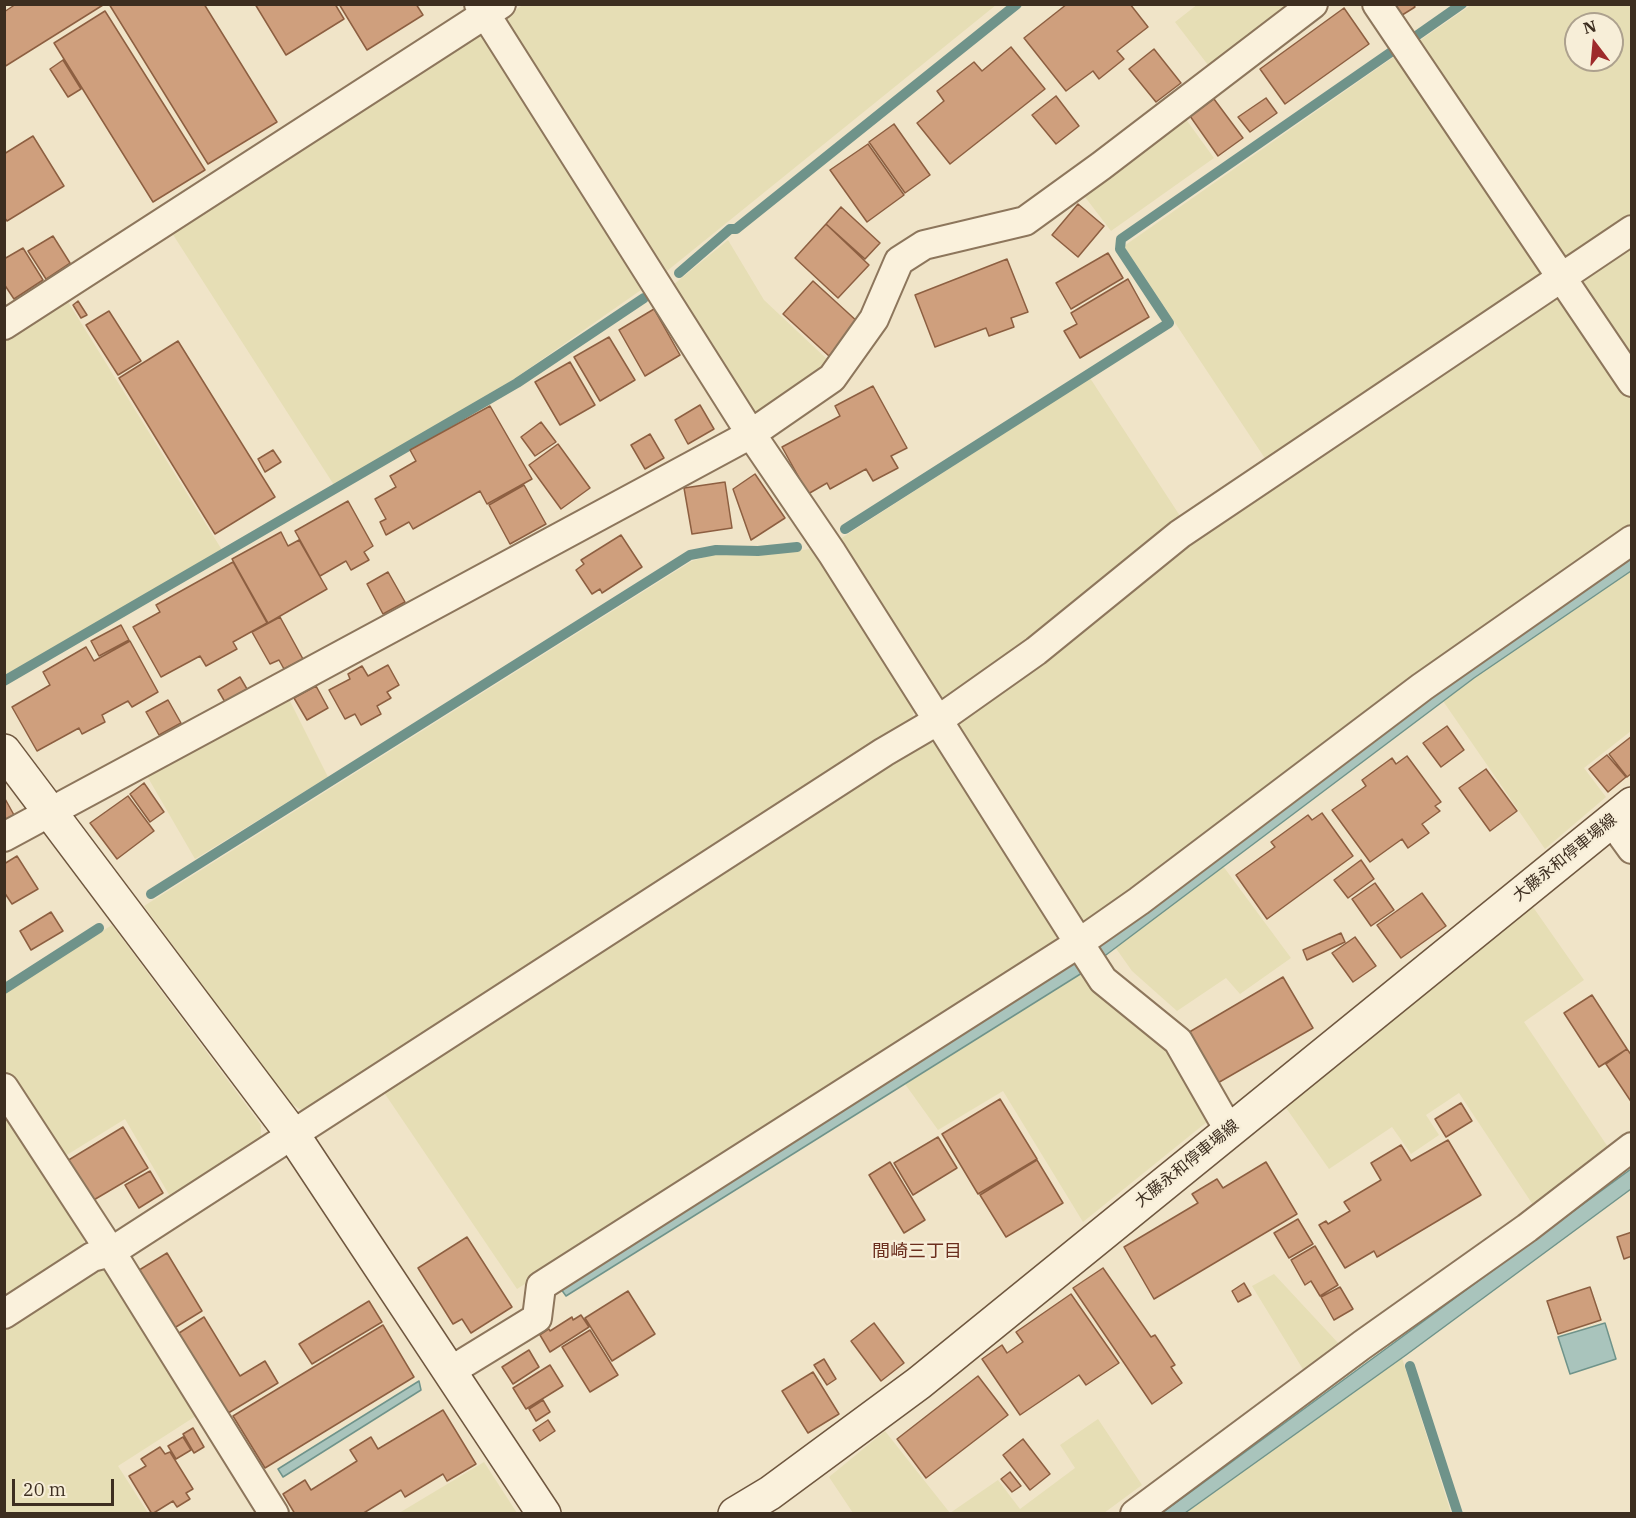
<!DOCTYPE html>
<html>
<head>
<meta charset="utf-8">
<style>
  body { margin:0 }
  #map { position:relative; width:1636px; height:1518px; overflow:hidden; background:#f0e4c8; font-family:"IBM Plex Serif",serif }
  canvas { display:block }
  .frame { position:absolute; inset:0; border:6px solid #3d2e20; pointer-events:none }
  .north { position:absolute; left:1564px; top:12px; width:60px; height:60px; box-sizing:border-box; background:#f7eed8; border:2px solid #ada18e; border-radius:50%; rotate:344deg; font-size:16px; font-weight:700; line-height:24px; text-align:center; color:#3d2e20 }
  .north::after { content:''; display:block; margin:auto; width:21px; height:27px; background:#9e2a2b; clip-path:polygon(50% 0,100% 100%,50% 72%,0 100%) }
  .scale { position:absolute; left:12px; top:1479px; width:102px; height:27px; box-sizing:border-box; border:3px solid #3d2e20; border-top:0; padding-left:8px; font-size:18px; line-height:21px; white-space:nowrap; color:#3d2e20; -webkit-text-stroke:4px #f7eed8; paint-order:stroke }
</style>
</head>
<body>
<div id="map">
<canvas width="1636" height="1518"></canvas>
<div class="frame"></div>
<div class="north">N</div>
<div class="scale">20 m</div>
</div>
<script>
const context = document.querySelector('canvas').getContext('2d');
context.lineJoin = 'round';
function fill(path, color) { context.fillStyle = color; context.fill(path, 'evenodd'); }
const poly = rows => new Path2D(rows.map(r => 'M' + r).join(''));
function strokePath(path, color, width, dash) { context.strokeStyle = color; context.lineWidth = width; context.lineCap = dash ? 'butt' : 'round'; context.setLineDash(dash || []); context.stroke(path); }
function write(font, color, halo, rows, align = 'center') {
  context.font = font + ' "IBM Plex Serif","Noto Sans JP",serif'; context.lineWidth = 4.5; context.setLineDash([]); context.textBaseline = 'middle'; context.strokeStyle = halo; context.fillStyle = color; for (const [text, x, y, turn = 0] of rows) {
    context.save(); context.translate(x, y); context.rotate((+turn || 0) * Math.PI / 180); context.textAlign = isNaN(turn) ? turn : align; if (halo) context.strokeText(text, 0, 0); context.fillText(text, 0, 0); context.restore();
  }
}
const farmland = poly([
  [524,4,996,5,667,271,505,17],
  [1198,4,1288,4,1288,5,1208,65,1175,22],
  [1471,5,1631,5,1631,216,1569,258,1556,257,1412,46],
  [1576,24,1612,24,1612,60,1576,60],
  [480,33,641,290,514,379,334,485,170,230],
  [1398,54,1544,274,1268,463,1124,246],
  [1185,118,1214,158,1111,231,1082,193],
  [728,240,764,300,830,362,757,417,673,285],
  [1631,241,1631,364,1580,287,1580,276],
  [1561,295,1631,398,1631,529,1094,923,1083,921,958,729,958,718,1189,542],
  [65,297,222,550,5,675,5,336],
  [1090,378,1182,519,1027,644,942,701,837,541],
  [811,549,914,707,912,724,319,1107,303,1111,288,1102,144,906,692,561,715,554,756,556],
  [1631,571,1631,731,1584,768,1606,797,1545,849,1443,701,1474,678],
  [288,697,328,777,195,859,147,776],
  [921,742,935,743,1057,933,1054,945,517,1289,383,1091],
  [1223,866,1291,958,1240,994,1226,978,1177,1011,1132,971,1115,947],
  [1533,907,1584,980,1524,1022,1612,1153,1535,1208,1459,1093,1426,1115,1439,1135,1411,1154,1392,1127,1329,1169,1284,1105],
  [112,925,261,1125,261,1141,171,1198,125,1119,57,1161,5,1079,5,992],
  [1082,973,1166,1047,1208,1121,1083,1222,1003,1091,938,1130,905,1084],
  [4,1114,85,1238,82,1252,4,1302],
  [97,1268,106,1269,199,1414,118,1466,148,1513,5,1514,5,1328],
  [1274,1274,1340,1345,1304,1371,1252,1286],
  [1402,1358,1451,1513,1185,1513],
  [1098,1419,1142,1485,1104,1513,853,1513,829,1477,885,1431,950,1513,998,1480,1020,1509,1075,1468,1060,1445],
  [484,1462,517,1513,399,1513]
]);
const water = poly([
  [1631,555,1631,571,1474,678,1082,973,566,1296,558,1285,1631,555],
  [1631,1169,1631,1189,1406,1355,1185,1513,1162,1513,1631,1169],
  [1605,1323,1616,1359,1570,1374,1558,1337,1605,1323],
  [419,1381,421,1390,283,1477,278,1469,419,1381]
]);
const stream = poly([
  [1409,41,1462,4],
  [679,273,730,229,736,229,1017,4],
  [845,529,1169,323,1120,249,1121,239,1394,50],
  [4,681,517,383,644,298],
  [151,894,690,555,716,550,758,551,797,547],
  [4,989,99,928],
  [1410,1366,1458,1514]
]);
const building = poly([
  [16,4,103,4,103,5,4,67,4,12,16,4],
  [109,4,204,4,277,122,208,164,109,4],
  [255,4,335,4,344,19,286,55,255,4],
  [339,4,416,4,423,15,367,50,339,4],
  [1067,4,1130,4,1148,27,1117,51,1124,59,1099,79,1093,71,1066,91,1024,38,1067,4],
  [1390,4,1413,4,1415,7,1399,17,1390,4],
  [1344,8,1369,44,1285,104,1260,69,1344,8],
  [105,11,205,170,153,202,54,43,105,11],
  [1011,47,1045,89,950,164,917,123,944,101,937,91,974,62,982,71,1011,47],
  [1154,49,1181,83,1156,102,1129,69,1154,49],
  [63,60,81,89,68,97,50,69,63,60],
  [1056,96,1079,126,1056,144,1032,115,1056,96],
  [1266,98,1277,113,1250,132,1238,117,1266,98],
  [1214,99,1243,138,1218,156,1190,116,1214,99],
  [894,124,930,175,905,193,869,142,894,124],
  [33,136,64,186,7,221,4,217,4,154,33,136],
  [868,144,904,195,867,222,830,170,868,144],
  [1078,204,1104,226,1078,257,1052,235,1078,204],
  [841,207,880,243,865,259,826,224,841,207],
  [826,224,869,265,838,298,795,258,826,224],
  [53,236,70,263,46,279,28,251,53,236],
  [23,248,43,280,14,299,4,284,4,259,23,248],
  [1108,253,1123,278,1071,309,1056,283,1108,253],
  [1007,259,1028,312,1011,318,1014,327,989,336,986,328,935,347,915,295,1007,259],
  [1128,279,1149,317,1080,358,1064,331,1077,324,1071,313,1128,279],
  [813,281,859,323,829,356,783,314,813,281],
  [78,301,87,315,81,318,73,305,78,301],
  [654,309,680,355,645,376,619,330,654,309],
  [109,311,141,361,118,375,86,325,109,311],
  [609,337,635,380,600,401,574,357,609,337],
  [178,341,275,497,215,534,119,378,178,341],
  [570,362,595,405,560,425,535,382,570,362],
  [873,386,907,448,891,456,898,468,873,481,866,469,830,489,827,483,808,494,782,447,840,416,835,406,873,386],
  [700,405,714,429,688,444,675,420,700,405],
  [490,406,532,479,487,504,480,491,413,529,409,522,386,535,380,522,386,519,375,499,396,487,390,476,416,461,410,450,490,406],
  [541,422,556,442,535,456,521,437,541,422],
  [650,434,664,458,645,469,631,445,650,434],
  [558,444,590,488,561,509,529,465,558,444],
  [273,450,281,462,265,472,258,459,273,450],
  [755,474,785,518,751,540,733,489,755,474],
  [725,482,732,528,692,534,684,488,725,482],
  [524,485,546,524,510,544,489,505,524,485],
  [348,501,373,546,364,552,369,560,351,570,346,561,320,576,295,531,348,501],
  [281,532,288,546,299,540,327,589,268,623,232,559,281,532],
  [621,535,642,567,602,593,600,589,592,594,576,570,584,564,581,560,621,535],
  [233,562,267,623,233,642,237,649,206,666,200,656,161,677,133,627,160,612,156,605,233,562],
  [388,572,405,602,383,614,367,584,388,572],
  [280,617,303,659,284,669,279,660,270,664,252,632,280,617],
  [121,625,129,640,99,656,91,641,121,625],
  [130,641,158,692,132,707,128,701,102,715,105,722,82,734,79,728,37,751,12,707,50,685,43,672,86,647,94,661,130,641],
  [388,665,399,685,387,692,391,698,377,706,381,714,361,725,355,714,345,719,329,690,350,679,348,674,362,666,368,676,388,665],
  [240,677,247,689,225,702,218,690,240,677],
  [316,686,328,708,307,720,294,698,316,686],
  [168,700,181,723,159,735,146,712,168,700],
  [1447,726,1464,750,1441,767,1423,743,1447,726],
  [1632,736,1632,773,1627,777,1609,754,1632,736],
  [1607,755,1626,777,1608,792,1589,769,1607,755],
  [1407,756,1441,802,1435,806,1440,811,1422,824,1429,833,1408,848,1402,839,1370,862,1332,810,1366,786,1362,780,1392,758,1396,764,1407,756],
  [1486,769,1517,811,1490,831,1459,788,1486,769],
  [144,783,164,812,150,822,130,794,144,783],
  [128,796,154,831,117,859,90,823,128,796],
  [4,797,14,815,4,820,4,797],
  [1322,813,1353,856,1267,919,1236,875,1275,847,1271,842,1308,815,1312,820,1322,813],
  [17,856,38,889,12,904,4,892,4,864,17,856],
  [1361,860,1374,879,1348,898,1334,880,1361,860],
  [1375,883,1394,910,1371,926,1352,899,1375,883],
  [1422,893,1446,926,1401,958,1377,925,1422,893],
  [51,912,63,931,31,950,20,931,51,912],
  [1341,933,1345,942,1307,960,1303,950,1341,933],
  [1355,937,1376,966,1353,982,1332,953,1355,937],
  [1283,977,1313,1028,1216,1084,1186,1034,1283,977],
  [1592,995,1627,1049,1599,1067,1564,1013,1592,995],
  [1627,1049,1632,1056,1632,1103,1606,1064,1627,1049],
  [1000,1099,1037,1159,978,1194,942,1134,1000,1099],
  [1461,1103,1472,1121,1446,1137,1435,1119,1461,1103],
  [123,1127,148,1168,92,1201,67,1161,123,1127],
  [938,1137,957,1168,913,1195,894,1163,938,1137],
  [1448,1140,1481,1195,1377,1257,1374,1251,1345,1268,1319,1225,1326,1221,1328,1224,1350,1211,1344,1202,1381,1180,1371,1163,1401,1145,1411,1161,1448,1140],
  [1037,1160,1063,1203,1006,1237,980,1195,1037,1160],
  [890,1162,925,1220,904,1233,869,1175,890,1162],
  [1266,1162,1297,1214,1154,1299,1124,1247,1198,1203,1192,1194,1217,1179,1223,1188,1266,1162],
  [150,1171,163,1193,139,1208,125,1185,150,1171],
  [1298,1219,1313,1244,1289,1258,1274,1233,1298,1219],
  [1632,1232,1632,1256,1624,1259,1617,1237,1632,1232],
  [467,1237,512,1307,471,1333,462,1319,453,1324,418,1268,467,1237],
  [1315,1246,1338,1285,1320,1296,1311,1281,1305,1285,1291,1260,1315,1246],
  [167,1253,202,1311,171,1330,136,1272,167,1253],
  [1103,1268,1151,1337,1155,1335,1175,1365,1171,1367,1182,1383,1152,1404,1073,1288,1103,1268],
  [1244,1283,1251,1295,1238,1302,1232,1291,1244,1283],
  [1340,1287,1353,1309,1334,1320,1321,1297,1340,1287],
  [1590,1287,1601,1320,1558,1334,1547,1301,1590,1287],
  [628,1291,655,1334,612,1361,585,1318,628,1291],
  [1071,1294,1119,1363,1086,1385,1079,1375,1020,1415,982,1359,1002,1345,1007,1353,1023,1342,1016,1332,1071,1294],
  [369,1301,382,1322,312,1364,299,1344,369,1301],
  [581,1315,589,1327,550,1352,540,1335,549,1329,550,1331,572,1317,573,1320,581,1315],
  [204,1317,240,1376,265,1361,278,1383,225,1415,176,1335,204,1317],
  [874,1323,904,1363,881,1381,851,1341,874,1323],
  [383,1325,414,1377,265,1468,233,1416,383,1325],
  [590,1330,618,1375,590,1392,562,1347,590,1330],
  [529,1350,539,1367,513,1384,502,1367,529,1350],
  [824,1359,836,1379,827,1385,814,1365,824,1359],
  [550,1365,563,1386,526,1409,513,1388,550,1365],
  [813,1372,839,1414,808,1433,782,1391,813,1372],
  [978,1376,1008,1415,926,1478,897,1439,978,1376],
  [543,1400,550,1412,536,1421,529,1409,543,1400],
  [443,1410,476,1464,447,1481,443,1474,405,1497,401,1490,362,1514,295,1514,283,1494,305,1480,311,1490,357,1461,350,1450,371,1437,378,1449,443,1410],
  [548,1420,555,1431,540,1441,533,1430,548,1420],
  [193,1428,204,1447,194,1453,183,1434,193,1428],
  [183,1437,191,1450,176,1459,168,1446,183,1437],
  [1023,1439,1050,1474,1030,1490,1003,1455,1023,1439],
  [160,1447,165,1454,170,1452,193,1489,186,1493,190,1499,177,1507,173,1501,152,1514,129,1476,146,1466,141,1459,160,1447],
  [1010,1472,1021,1486,1012,1492,1001,1479,1010,1472]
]);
const street = poly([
  [479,4,751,434,832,553,1079,943,1103,980,1178,1041,1229,1130],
  [1377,4,1632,382],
  [4,325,501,4],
  [1611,820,1632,849],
  [4,837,751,434,832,378,874,319,899,261,924,245,1025,221,1101,166,1313,4],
  [4,1088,111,1252,274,1514],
  [4,1314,92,1257,111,1252,884,752,937,721,1036,651,1180,534,1632,230],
  [449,1372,537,1318,541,1286,1079,943,1139,901,1422,687,1632,540],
  [1135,1514,1362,1345,1527,1228,1632,1147]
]);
const secondary = poly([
  [4,751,293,1135,544,1514],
  [735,1514,770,1493,919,1383,1632,804]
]);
const streetNames = [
  ["大藤永和停車場線",1565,858,-39],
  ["大藤永和停車場線",1187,1164,-39]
];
const neighbourhoodNames = [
  ["間崎三丁目",917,1252]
];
fill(farmland, '#e6deb5');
fill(water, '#a9c4bc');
strokePath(water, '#6f938a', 1.5);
strokePath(stream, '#6f938a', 10);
fill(building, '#cf9f7d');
strokePath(building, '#8d5f41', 1.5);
strokePath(street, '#8d765c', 32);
strokePath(secondary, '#6f573f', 36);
strokePath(street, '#faf1dc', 28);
strokePath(secondary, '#faf1dc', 33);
write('16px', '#3d2e20', '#f7eed8', streetNames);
write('18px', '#6b2e1e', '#f7eed8', neighbourhoodNames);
</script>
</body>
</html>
